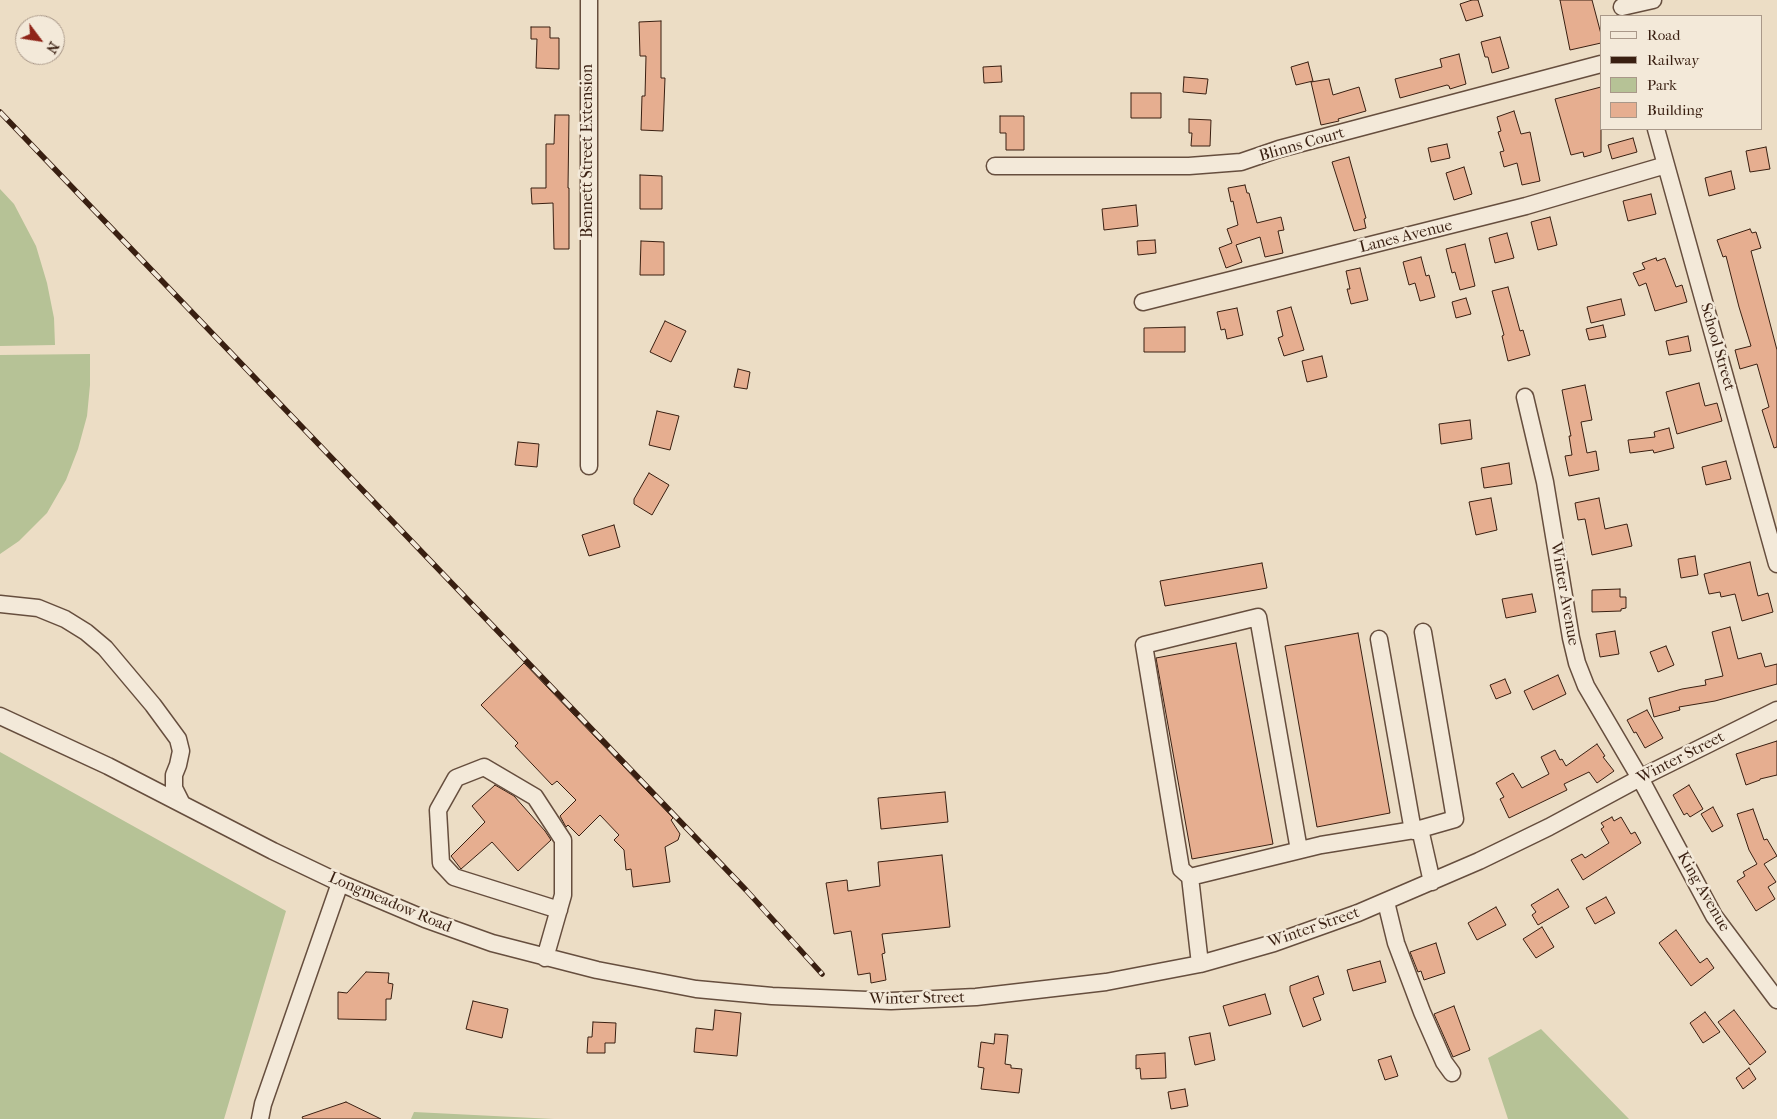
<!DOCTYPE html>
<html>
<head>
<meta charset="utf-8">
<style>
  body { margin:0 }
  #map { position:relative; width:1777px; height:1119px; overflow:hidden; background:#ecddc5; font-family:"IM FELL French Canon",serif }
  canvas { display:block }
  .legend { position:absolute; left:1600px; top:15px; width:162px; height:115px; box-sizing:border-box; background:#f3e9d9; border:1px solid #a99889; margin:0; padding:6px 9px; list-style:none; font-size:15px; color:#391f11 }
  .legend li { display:flex; align-items:center; gap:10px; height:25px }
  .legend b { width:25px; border:1px solid #a99889 }
  .north { position:absolute; left:15px; top:15px; width:50px; height:50px; box-sizing:border-box; background:#f3e9d9; border:1px solid #a99889; border-radius:50%; rotate:121deg; font-size:14px; font-weight:700; line-height:20px; text-align:center; color:#391f11 }
  .north::after { content:''; display:block; margin:auto; width:18px; height:22px; background:#8f2418; clip-path:polygon(50% 0,100% 100%,50% 72%,0 100%) }
</style>
</head>
<body>
<div id="map">
<canvas width="1777" height="1119"></canvas>
<ul class="legend">
<li><b style="height:6px;background:#f3e9d9"></b>Road</li>
<li><b style="height:6px;background:#391f11"></b>Railway</li>
<li><b style="height:14px;background:#b6c296"></b>Park</li>
<li><b style="height:14px;background:#e6ae90"></b>Building</li>
</ul>
<div class="north">N</div>
</div>
<script>
const context = document.querySelector('canvas').getContext('2d');
context.lineJoin = 'round';
function fill(path, color) { context.fillStyle = color; context.fill(path, 'evenodd'); }
const poly = rows => new Path2D(rows.map(r => 'M' + r).join(''));
function strokePath(path, color, width, dash) { context.strokeStyle = color; context.lineWidth = width; context.lineCap = dash ? 'butt' : 'round'; context.setLineDash(dash || []); context.stroke(path); }
function write(font, color, halo, rows, align = 'center') {
  context.font = font + ' "IM FELL French Canon",serif'; context.lineWidth = 5; context.setLineDash([]); context.textBaseline = 'middle'; context.strokeStyle = halo; context.fillStyle = color; for (const [text, x, y, turn = 0] of rows) {
    context.save(); context.translate(x, y); context.rotate((+turn || 0) * Math.PI / 180); context.textAlign = isNaN(turn) ? turn : align; if (halo) context.strokeText(text, 0, 0); context.fillText(text, 0, 0); context.restore();
  }
}
const green = poly([
  [0,189,14,204,36,246,47,283,54,318,55,345,0,346],
  [90,354,90,385,87,416,78,449,66,480,47,513,19,541,0,554,0,355],
  [0,752,286,911,224,1119,0,1119],
  [1541,1029,1629,1119,1508,1119,1488,1058],
  [414,1112,554,1119,411,1119]
]);
const building = poly([
  [1472,0,1478,0,1483,16,1466,21,1460,4,1472,0],
  [1560,0,1592,0,1601,34,1601,43,1570,50,1560,0],
  [661,21,661,78,665,78,663,131,641,130,642,96,645,96,646,56,640,56,639,22,661,21],
  [531,27,550,27,550,38,559,38,559,69,536,68,537,39,531,39,531,27],
  [1500,37,1509,68,1492,73,1488,57,1485,57,1481,42,1500,37],
  [1459,54,1466,84,1450,89,1449,86,1447,85,1400,98,1395,79,1442,67,1440,59,1459,54],
  [1308,62,1313,81,1296,85,1291,67,1308,62],
  [1001,66,1002,82,984,83,983,67,1001,66],
  [1184,77,1208,79,1206,94,1183,92,1184,77],
  [1329,79,1333,95,1359,87,1366,111,1338,119,1339,121,1321,125,1311,82,1329,79],
  [1601,87,1601,152,1584,157,1583,152,1571,155,1555,99,1601,87],
  [1131,93,1161,93,1161,118,1131,118,1131,93],
  [1514,111,1521,134,1530,132,1540,181,1522,185,1517,163,1504,167,1500,152,1504,151,1498,132,1501,131,1497,117,1514,111],
  [555,115,569,115,568,188,569,188,569,249,554,249,553,203,532,204,531,188,546,188,546,144,554,144,555,115],
  [1000,116,1024,116,1024,150,1006,150,1006,133,1000,133,1000,116],
  [1189,119,1211,120,1210,146,1191,146,1192,133,1189,133,1189,119],
  [1633,138,1637,152,1612,159,1608,145,1633,138],
  [1447,144,1450,158,1431,162,1428,148,1447,144],
  [1766,147,1770,169,1750,172,1746,151,1766,147],
  [1349,157,1366,218,1364,219,1366,228,1354,231,1332,162,1349,157],
  [1464,167,1472,194,1454,200,1446,173,1464,167],
  [1731,171,1735,189,1709,196,1705,178,1731,171],
  [640,175,662,176,662,209,640,209,640,175],
  [1245,185,1247,193,1249,193,1257,223,1281,217,1284,230,1278,231,1283,253,1265,257,1260,237,1236,245,1242,262,1226,268,1219,248,1232,243,1227,229,1238,225,1233,201,1231,202,1228,188,1245,185],
  [1651,194,1656,214,1628,221,1623,201,1651,194],
  [1136,205,1138,226,1104,230,1102,209,1136,205],
  [1550,217,1557,245,1538,250,1531,222,1550,217],
  [1750,229,1752,233,1756,232,1761,248,1751,251,1777,350,1777,447,1774,448,1762,410,1769,407,1757,364,1740,369,1735,350,1751,346,1739,307,1726,256,1723,257,1717,240,1750,229],
  [1507,233,1514,258,1495,263,1489,238,1507,233],
  [1155,240,1156,253,1138,255,1137,241,1155,240],
  [641,241,664,242,664,275,640,275,641,241],
  [1465,244,1475,286,1460,290,1455,272,1452,273,1446,249,1465,244],
  [1421,257,1426,276,1429,275,1435,297,1420,301,1415,283,1409,285,1403,262,1421,257],
  [1656,258,1657,261,1665,258,1676,287,1682,285,1687,302,1655,311,1646,283,1639,286,1633,273,1645,269,1642,263,1656,258],
  [1360,268,1368,300,1351,304,1347,289,1350,289,1346,271,1360,268],
  [1508,287,1520,331,1523,330,1530,355,1508,361,1502,336,1504,335,1492,291,1508,287],
  [1466,298,1471,314,1456,318,1452,302,1466,298],
  [1621,299,1625,315,1591,323,1587,307,1621,299],
  [1291,307,1304,350,1284,356,1278,338,1283,336,1277,311,1291,307],
  [1237,308,1243,335,1227,339,1225,329,1221,330,1217,312,1237,308],
  [665,321,686,331,671,362,650,352,665,321],
  [1603,325,1606,337,1589,340,1586,329,1603,325],
  [1185,327,1185,352,1144,352,1144,328,1185,327],
  [1688,336,1691,351,1669,355,1666,341,1688,336],
  [1322,356,1327,377,1307,382,1302,361,1322,356],
  [738,369,750,372,747,389,734,387,738,369],
  [1699,383,1705,406,1717,403,1722,421,1677,434,1666,392,1699,383],
  [1585,385,1592,420,1581,422,1587,453,1596,451,1599,470,1569,476,1565,456,1572,455,1569,436,1571,436,1562,390,1585,385],
  [657,411,679,416,670,450,649,445,657,411],
  [1470,420,1472,439,1441,444,1439,424,1470,420],
  [1669,428,1674,448,1654,453,1653,450,1630,453,1628,440,1655,437,1654,432,1669,428],
  [518,442,539,444,537,467,515,465,518,442],
  [1726,461,1731,479,1706,485,1702,467,1726,461],
  [1509,463,1512,484,1484,488,1481,468,1509,463],
  [649,473,669,485,652,515,634,504,634,499,649,473],
  [1491,498,1497,530,1476,535,1469,502,1491,498],
  [1599,498,1605,529,1627,524,1632,546,1592,555,1585,519,1578,520,1575,503,1599,498],
  [614,525,620,547,589,556,582,535,614,525],
  [1695,556,1698,575,1681,578,1678,559,1695,556],
  [1750,562,1758,596,1768,593,1773,612,1742,621,1735,594,1721,597,1720,592,1709,594,1704,574,1750,562],
  [1262,563,1267,588,1165,606,1160,581,1262,563],
  [1620,589,1620,597,1626,597,1626,608,1621,609,1621,611,1592,612,1592,590,1620,589],
  [1532,594,1536,612,1506,618,1502,599,1532,594],
  [1730,627,1738,659,1761,653,1765,667,1777,664,1777,684,1715,701,1679,707,1680,710,1654,717,1649,698,1682,689,1706,685,1705,680,1723,676,1712,632,1730,627],
  [1615,631,1619,654,1600,657,1596,634,1615,631],
  [1358,633,1390,813,1317,827,1285,646,1358,633],
  [1236,643,1273,844,1192,859,1156,658,1236,643],
  [1666,646,1674,665,1658,672,1650,652,1666,646],
  [524,663,673,818,671,820,680,834,678,840,665,847,670,882,633,887,631,869,626,870,624,850,614,840,619,835,600,815,579,836,568,825,566,827,560,816,576,800,557,781,552,785,515,746,518,743,481,705,524,663],
  [1558,675,1566,694,1533,710,1524,691,1558,675],
  [1505,679,1511,693,1496,699,1490,685,1505,679],
  [1647,710,1663,738,1645,748,1636,732,1634,733,1627,720,1647,710],
  [1777,741,1777,775,1760,779,1760,780,1746,785,1736,754,1777,741],
  [1597,744,1605,756,1603,757,1614,771,1597,783,1589,772,1564,784,1567,790,1509,818,1500,799,1504,797,1496,783,1513,773,1522,788,1549,774,1541,757,1555,750,1560,760,1562,759,1566,766,1597,744],
  [495,785,514,796,545,831,551,840,518,871,492,842,461,869,451,856,485,822,472,806,495,785],
  [1689,785,1703,809,1690,817,1687,813,1684,815,1673,795,1689,785],
  [945,792,948,822,881,829,878,798,945,792],
  [1713,807,1723,826,1712,832,1701,814,1713,807],
  [1753,809,1764,840,1767,839,1777,856,1764,864,1776,882,1768,887,1775,899,1756,911,1737,881,1745,876,1743,872,1757,864,1749,850,1737,814,1753,809],
  [1612,817,1614,821,1621,817,1631,834,1635,832,1641,843,1583,880,1571,860,1582,854,1585,858,1609,843,1601,829,1604,827,1601,823,1612,817],
  [942,855,950,927,882,934,885,953,882,954,886,980,871,983,870,973,858,975,851,931,834,934,826,883,847,880,848,891,880,886,878,862,942,855],
  [1558,889,1569,907,1538,925,1532,915,1536,912,1531,905,1558,889],
  [1606,897,1615,913,1595,924,1586,908,1606,897],
  [1496,907,1506,925,1477,940,1468,923,1496,907],
  [1542,927,1554,947,1536,958,1523,939,1542,927],
  [1676,930,1700,963,1707,958,1714,968,1691,986,1659,943,1676,930],
  [1436,943,1445,973,1424,980,1421,971,1418,972,1410,952,1436,943],
  [1380,961,1386,982,1353,991,1347,970,1380,961],
  [366,972,389,973,388,983,393,984,391,999,386,999,386,1020,338,1019,338,992,347,993,366,972],
  [1318,976,1324,994,1313,998,1321,1020,1303,1027,1290,991,1290,986,1318,976],
  [1265,994,1271,1014,1229,1026,1223,1006,1265,994],
  [473,1001,508,1009,502,1038,466,1029,473,1001],
  [1454,1006,1470,1050,1453,1057,1434,1014,1454,1006],
  [715,1010,741,1013,737,1056,694,1052,696,1028,713,1030,715,1010],
  [1734,1010,1766,1052,1750,1065,1718,1022,1734,1010],
  [1705,1012,1720,1032,1703,1043,1690,1023,1705,1012],
  [593,1022,616,1023,615,1043,605,1043,605,1053,587,1053,588,1037,592,1037,593,1022],
  [1210,1033,1215,1060,1195,1065,1189,1037,1210,1033],
  [995,1034,1008,1035,1005,1064,1011,1065,1011,1068,1022,1069,1019,1093,981,1089,984,1068,978,1067,981,1042,994,1044,995,1034],
  [1165,1053,1166,1078,1141,1079,1140,1068,1136,1069,1136,1055,1165,1053],
  [1391,1056,1398,1076,1385,1080,1378,1060,1391,1056],
  [1749,1068,1756,1079,1743,1089,1736,1078,1749,1068],
  [1185,1089,1188,1106,1171,1109,1168,1092,1185,1089],
  [346,1102,381,1119,303,1119,302,1117,346,1102]
]);
const minor = poly([
  [589,0,589,466],
  [1622,7,1653,0],
  [1656,129,1777,564],
  [995,166,1189,166,1241,162,1279,149,1601,64],
  [1143,302,1526,206,1666,165],
  [1525,397,1545,482,1571,638,1577,663,1586,686,1640,778,1714,916,1777,1000],
  [0,604,38,608,65,619,86,632,105,648,153,705,178,739,181,751,178,765,174,775,174,788,182,804],
  [1379,639,1413,831],
  [0,716,108,766,273,851,340,883,425,919,492,943,597,970,696,989,772,996,891,1001,976,997,1106,982,1200,964,1274,943,1358,913,1479,861,1549,827,1640,778,1777,710],
  [1420,829,1455,819,1423,632],
  [1190,877,1181,869,1144,645,1258,617,1299,850],
  [1386,902,1396,943,1422,1012,1444,1062,1452,1073],
  [545,958,563,895,563,840,535,797,484,767,456,778,438,810,441,863,454,877,559,910],
  [1200,964,1190,877,1321,845,1420,829,1432,882],
  [260,1119,263,1104,340,883]
]);
const rail = poly([
  [0,112,746,890,822,974]
]);
const streetNames = [
  ["Blinns Court",1302,145,-16],
  ["Bennett Street Extension",588,151,-90],
  ["Lanes Avenue",1406,237,-14],
  ["School Street",1717,347,74],
  ["Winter Avenue",1564,594,80],
  ["Winter Street",1681,758,-27],
  ["King Avenue",1703,892,60],
  ["Longmeadow Road",390,903,23],
  ["Winter Street",1314,928,-19],
  ["Winter Street",917,999,-1]
];
fill(green, '#b6c296');
fill(building, '#e6ae90');
strokePath(building, '#391f11', 1);
strokePath(minor, '#664e3e', 19);
strokePath(minor, '#f3e9d9', 16);
strokePath(rail, '#391f11', 5.5);
strokePath(rail, '#f3e9d9', 4, [11]);
write('16px', '#391f11', '#f3e9d9', streetNames);
</script>
</body>
</html>
